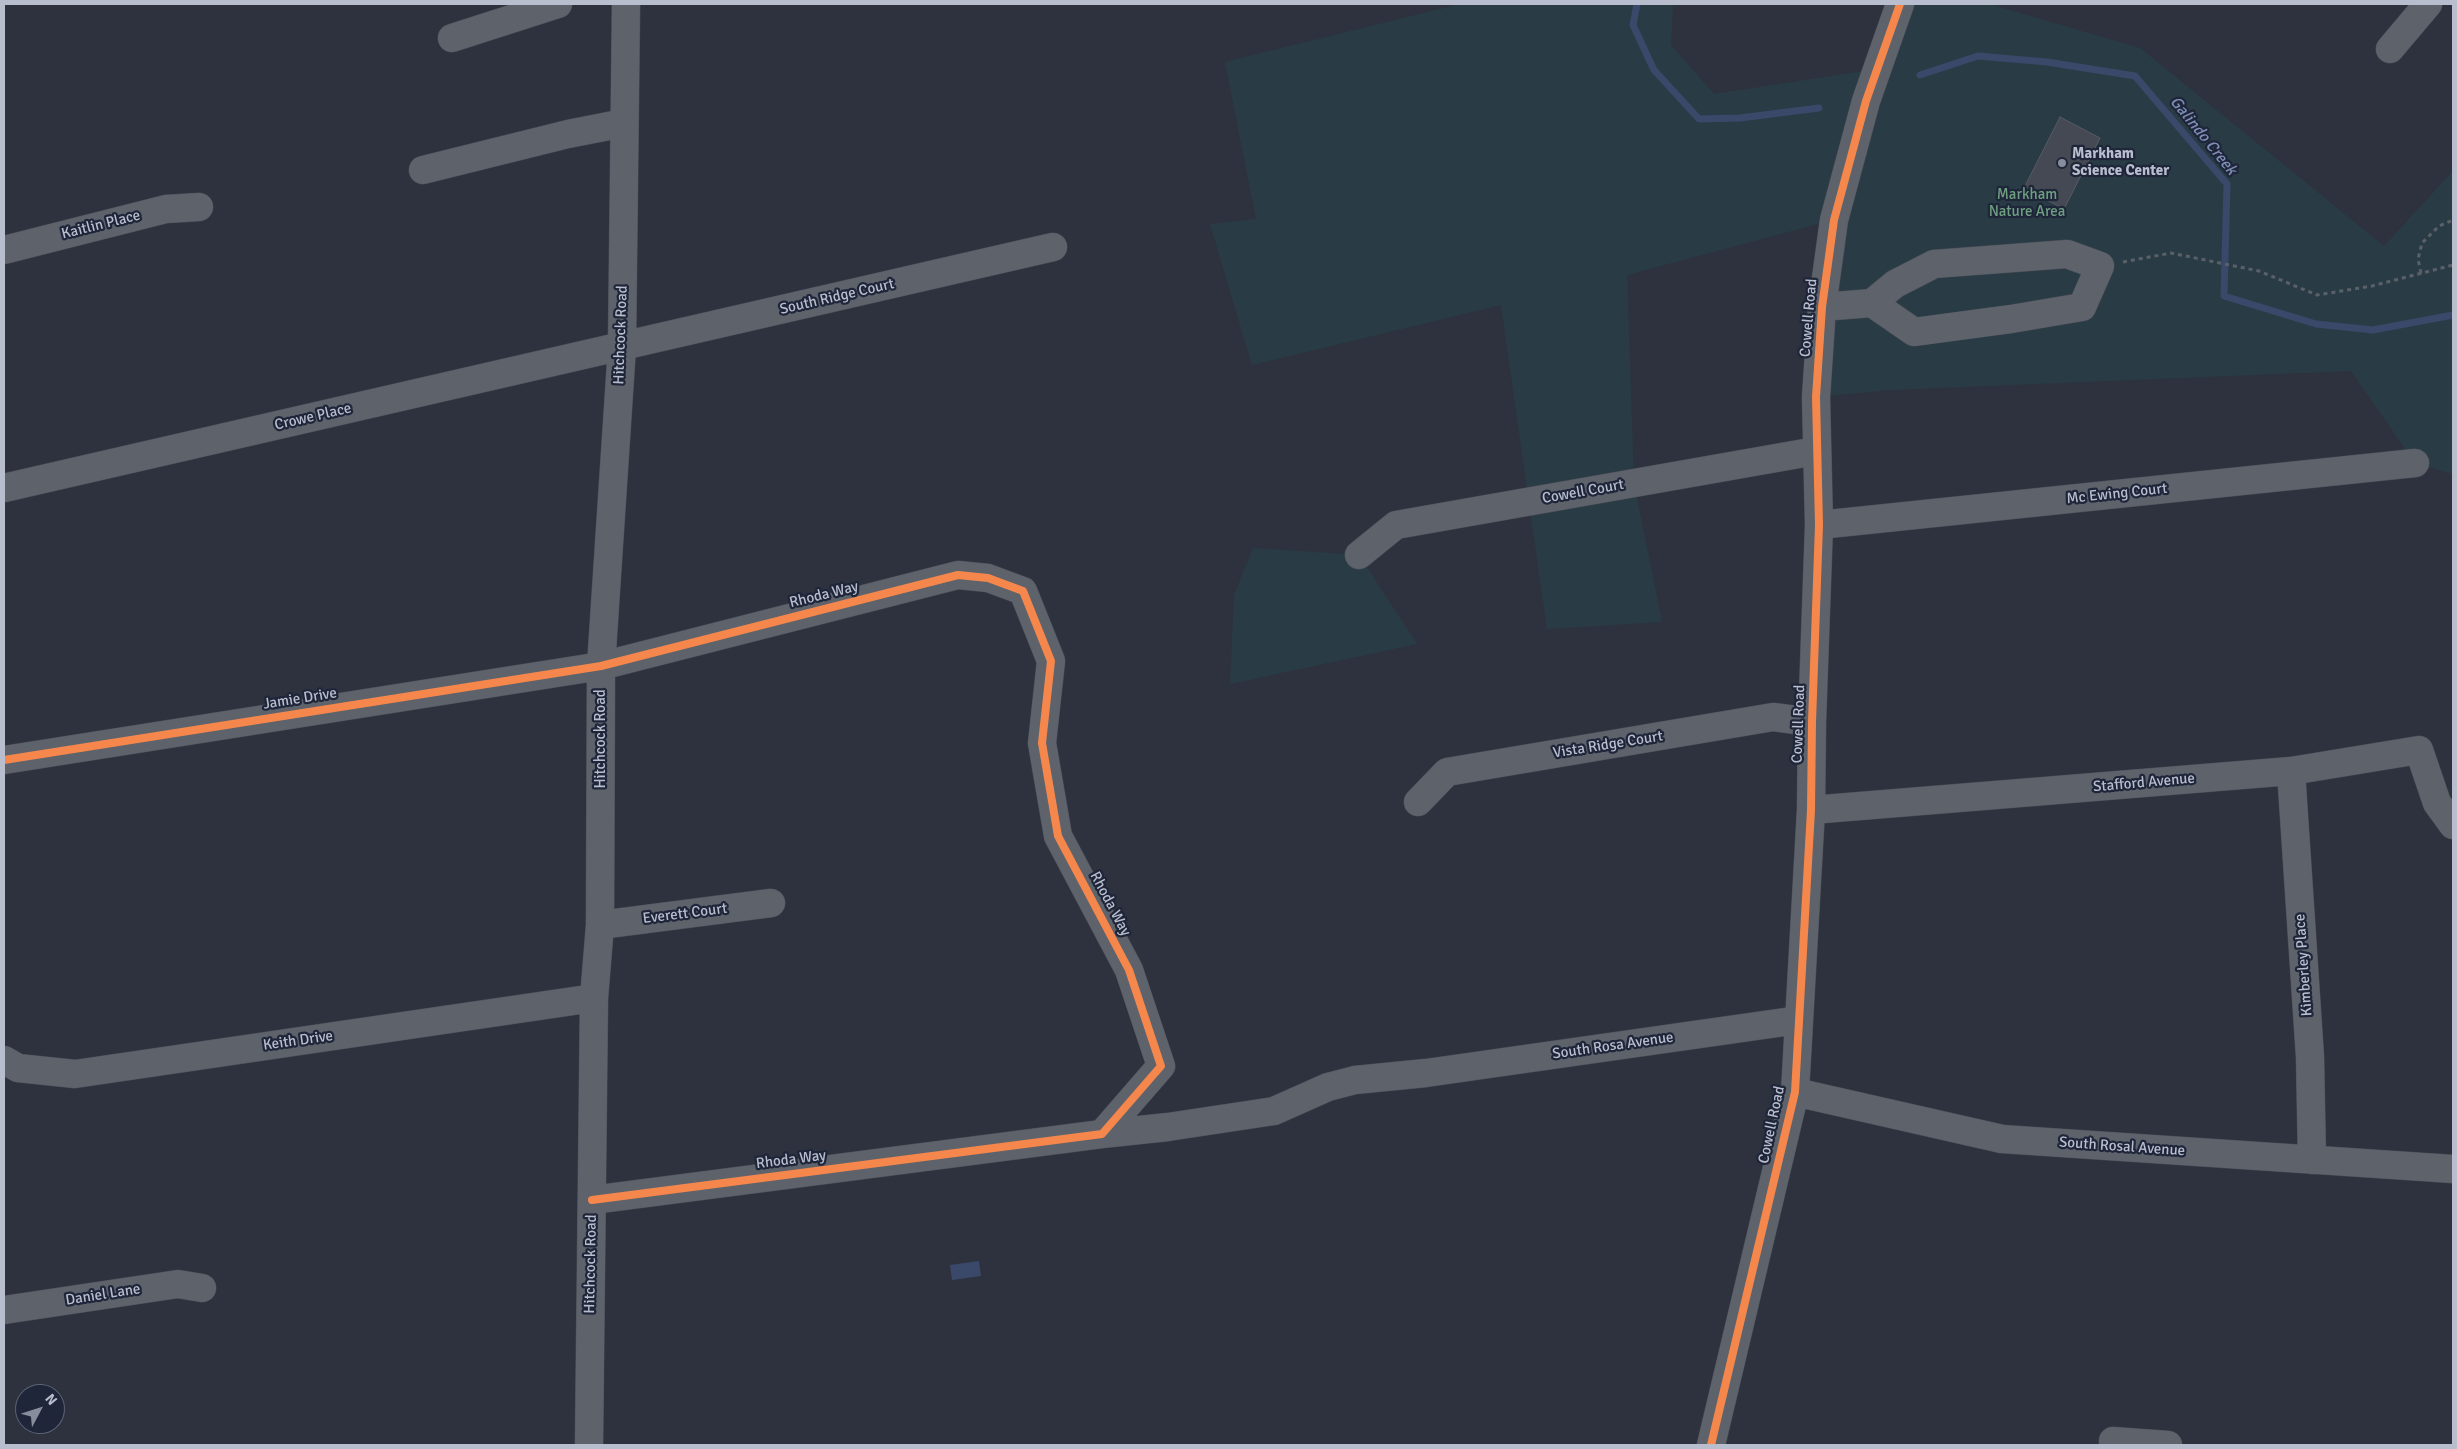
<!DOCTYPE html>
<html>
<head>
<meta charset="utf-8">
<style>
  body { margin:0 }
  #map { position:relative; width:2457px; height:1449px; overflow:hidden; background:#2d323e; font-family:Signika,sans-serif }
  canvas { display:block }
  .frame { position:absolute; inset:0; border:5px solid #b9bece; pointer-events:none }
  .north { position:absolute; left:15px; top:1384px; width:50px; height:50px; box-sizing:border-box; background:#1f263a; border:1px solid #5d6375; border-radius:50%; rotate:50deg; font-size:14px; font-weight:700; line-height:20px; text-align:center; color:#b9bece }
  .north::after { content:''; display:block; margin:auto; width:18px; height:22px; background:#888d9c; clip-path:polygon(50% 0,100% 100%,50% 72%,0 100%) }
</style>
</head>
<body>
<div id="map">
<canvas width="2457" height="1449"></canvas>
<div class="frame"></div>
<div class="north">N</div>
</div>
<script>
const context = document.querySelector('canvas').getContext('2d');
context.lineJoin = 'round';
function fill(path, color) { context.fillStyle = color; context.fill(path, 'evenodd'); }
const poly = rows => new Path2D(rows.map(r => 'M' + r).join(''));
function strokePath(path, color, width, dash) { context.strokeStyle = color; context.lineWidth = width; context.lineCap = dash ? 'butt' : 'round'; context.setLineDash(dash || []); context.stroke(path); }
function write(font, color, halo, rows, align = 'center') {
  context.font = font + ' Signika,sans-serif'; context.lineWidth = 4.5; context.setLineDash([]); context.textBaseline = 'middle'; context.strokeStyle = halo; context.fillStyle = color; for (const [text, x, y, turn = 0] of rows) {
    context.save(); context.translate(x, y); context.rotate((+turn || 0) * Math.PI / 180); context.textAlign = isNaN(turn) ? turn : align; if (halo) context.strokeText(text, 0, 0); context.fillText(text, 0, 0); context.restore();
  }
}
const green = poly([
  [1460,4,1673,4,1671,45,1714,94,1877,69,1900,4,1989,4,2140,48,2384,246,2453,171,2453,474,2415,463,2351,371,1890,390,1816,397,1833,220,1627,275,1634,483,1662,622,1547,629,1501,305,1252,365,1210,224,1256,219,1225,62],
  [1253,548,1359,555,1417,644,1230,684,1234,595]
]);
const water = poly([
  [979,1261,981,1276,952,1280,950,1265]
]);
const stream = poly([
  [1637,4,1633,25,1654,70,1699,119,1740,118,1819,108],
  [1920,75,1978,56,2047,62,2135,76,2227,184,2224,296,2316,324,2373,330,2453,315]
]);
const building = poly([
  [2060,117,2100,138,2064,209,2024,188,2060,117]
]);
const path = poly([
  [2123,262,2171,253,2259,271,2317,295,2372,286,2453,265],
  [2421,273,2418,259,2422,243,2439,226,2453,220]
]);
const minor = poly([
  [452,38,558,4],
  [2390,49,2428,4],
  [423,170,568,134,624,123],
  [4,250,166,209,199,207],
  [1822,307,1872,303,1895,284,1934,264,2067,254,2100,266,2082,307,2011,319,1914,332,1872,303],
  [4,488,1053,247],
  [1819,525,2415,463],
  [1359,555,1396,525,1816,451],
  [4,760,601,666,958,575,988,578,1023,591,1051,661,1042,743,1058,836,1129,970,1161,1066,1102,1134,592,1200],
  [2291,771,2310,1057,2312,1160],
  [1418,802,1447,772,1773,717,1812,722],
  [1811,810,2291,771,2419,750,2437,803,2453,825],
  [600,925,771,903],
  [4,1060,18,1068,75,1074,594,998],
  [1795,1092,2002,1139,2453,1169],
  [1102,1134,1168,1127,1274,1111,1328,1087,1355,1080,1426,1073,1799,1020],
  [4,1310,178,1284,202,1288],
  [2113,1441,2168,1445],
  [589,1445,594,998,600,925,601,666,622,347,626,4],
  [1711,1445,1795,1092,1811,810,1812,722,1819,525,1816,397,1822,307,1834,220,1866,101,1900,4]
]);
const cycleway = poly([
  [4,760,601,666,958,575,988,578,1023,591,1051,661,1042,743,1058,836,1129,970,1161,1066,1102,1134,592,1200],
  [1711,1445,1795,1092,1811,810,1812,722,1819,525,1816,397,1822,307,1834,220,1866,101,1900,4]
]);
const markers = [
  [2062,163,5,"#888d9c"]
];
const poiNames = [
  ["Markham",2072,154],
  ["Science Center",2072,171]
];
const parkNames = [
  ["Markham",2027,195],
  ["Nature Area",2027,212]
];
const streetNames = [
  ["Kaitlin Place",101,225,-14],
  ["South Ridge Court",837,297,-13],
  ["Cowell Road",1809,318,-85],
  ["Hitchcock Road",621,335,-88],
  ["Crowe Place",313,417,-13],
  ["Cowell Court",1583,492,-10],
  ["Mc Ewing Court",2117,494,-6],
  ["Rhoda Way",824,595,-14],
  ["Jamie Drive",300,699,-9],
  ["Cowell Road",1799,724,-88],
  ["Hitchcock Road",601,739,-90],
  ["Vista Ridge Court",1608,745,-9],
  ["Stafford Avenue",2144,783,-5],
  ["Rhoda Way",1110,904,62],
  ["Everett Court",685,914,-7],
  ["Kimberley Place",2304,965,-94],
  ["Keith Drive",298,1041,-8],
  ["South Rosa Avenue",1613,1046,-8],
  ["Cowell Road",1772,1125,-78],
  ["South Rosal Avenue",2122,1147,4],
  ["Rhoda Way",791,1160,-7],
  ["Hitchcock Road",591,1264,-89],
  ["Daniel Lane",103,1295,-9]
];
const waterNames = [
  ["Galindo Creek",2203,136,51]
];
fill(green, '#293c45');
fill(water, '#3a486a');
strokePath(stream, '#3a486a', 7);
fill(building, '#454953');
strokePath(building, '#565a65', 1);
strokePath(minor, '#4a4d56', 29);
strokePath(path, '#5b6068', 3, [4, 4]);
strokePath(minor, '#5e626b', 28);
strokePath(cycleway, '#f5874c', 8);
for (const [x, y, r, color] of markers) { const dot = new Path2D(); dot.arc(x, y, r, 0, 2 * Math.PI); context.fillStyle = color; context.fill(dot); strokePath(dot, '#1f263a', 2); }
write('bold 15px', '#b9bece', '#1f263a', poiNames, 'left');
write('15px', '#6fa081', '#1f263a', parkNames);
write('15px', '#b9bece', '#1f263a', streetNames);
write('italic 16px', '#7e8eb6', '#1f263a', waterNames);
</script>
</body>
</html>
